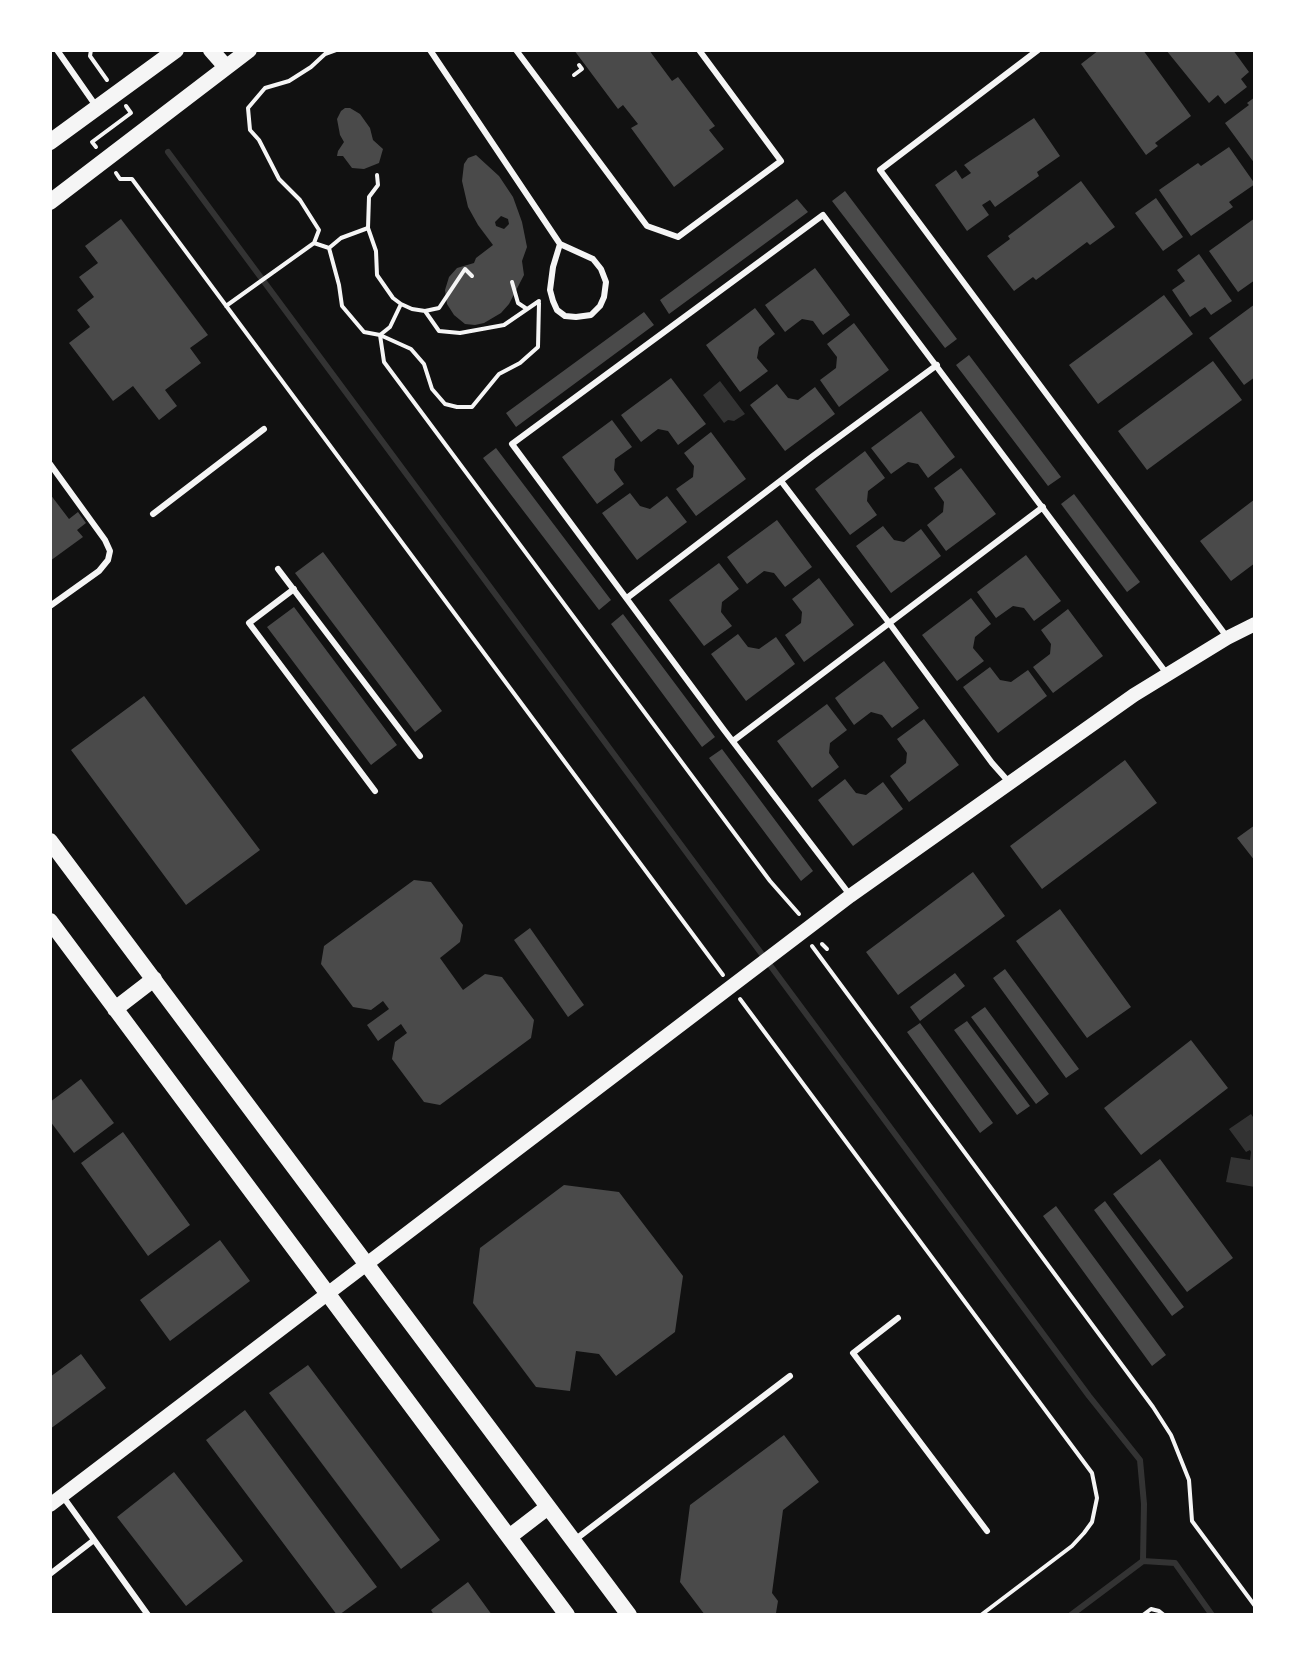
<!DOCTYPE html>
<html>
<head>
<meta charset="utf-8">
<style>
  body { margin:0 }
  #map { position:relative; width:1305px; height:1665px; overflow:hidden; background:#111; font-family:Roboto,sans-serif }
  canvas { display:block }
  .frame { position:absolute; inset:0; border:52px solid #fff; pointer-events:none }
</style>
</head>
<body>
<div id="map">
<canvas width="1305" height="1665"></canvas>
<div class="frame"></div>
</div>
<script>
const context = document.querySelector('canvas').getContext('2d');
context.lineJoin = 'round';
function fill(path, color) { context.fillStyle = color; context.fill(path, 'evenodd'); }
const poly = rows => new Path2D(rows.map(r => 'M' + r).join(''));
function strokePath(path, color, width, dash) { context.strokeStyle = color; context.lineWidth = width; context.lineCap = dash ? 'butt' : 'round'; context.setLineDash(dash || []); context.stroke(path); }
const water = poly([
  [720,381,745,414,734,421,728,420,724,423,703,395],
  [1251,1114,1255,1120,1255,1187,1226,1182,1231,1157,1250,1160,1251,1152,1250,1150,1246,1152,1229,1129]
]);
const stream = poly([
  [168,152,1089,1396,1140,1460,1144,1504,1143,1561],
  [1071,1615,1143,1561,1175,1563,1212,1615]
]);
const building = poly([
  [574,50,649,50,672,81,678,77,715,126,709,130,724,149,674,187,631,128,638,124,623,105,618,109],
  [1099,50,1143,50,1191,116,1155,143,1158,146,1146,155,1081,64],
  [1166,50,1233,50,1249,72,1241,79,1247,87,1225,104,1218,95,1209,103],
  [1255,97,1255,164,1225,123,1249,105,1247,103],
  [345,108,350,108,360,114,370,128,373,140,383,149,379,163,364,169,352,168,343,156,337,156,338,151,344,142,340,135,337,119,341,111],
  [1034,118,1060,156,1037,172,1039,176,995,207,990,200,982,205,989,215,967,231,935,185,956,170,962,179,971,173,964,165],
  [1229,147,1255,184,1229,202,1233,207,1191,236,1159,190,1198,163,1201,166],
  [476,155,499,176,513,197,522,222,527,247,522,261,524,275,509,304,501,313,484,323,475,325,465,324,454,315,447,304,445,290,449,277,457,268,474,263,476,258,493,245,478,225,468,207,462,181,464,164,468,158],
  [501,216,508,219,509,224,504,229,496,226,495,222],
  [1081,181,1115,227,1090,245,1087,242,1036,280,1033,277,1014,291,987,256,1010,239,1008,236],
  [845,191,957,339,945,348,832,201],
  [1156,198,1183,237,1163,251,1135,213],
  [797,199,808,212,669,314,660,300],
  [1255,218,1255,280,1238,292,1209,251],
  [121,219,208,335,190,348,201,363,165,390,177,406,159,420,133,386,113,401,69,343,90,327,77,310,94,297,79,277,98,263,85,246],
  [1199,254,1232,301,1211,315,1205,307,1190,317,1172,290,1185,281,1177,270],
  [815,268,850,315,823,335,813,321,802,319,785,332,765,305],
  [1164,295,1193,334,1098,404,1069,365],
  [1255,304,1255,377,1244,385,1209,338],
  [755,308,775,334,759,347,757,358,768,371,740,392,706,345],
  [644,312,654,325,516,427,506,413],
  [854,323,889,370,839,407,820,380,836,368,837,357,827,344],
  [969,355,1061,477,1048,486,956,365],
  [1213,361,1242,400,1147,470,1118,431],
  [671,378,706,424,678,445,668,431,658,429,641,442,621,415],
  [777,384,788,398,798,400,815,387,835,414,785,451,750,405],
  [921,411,955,457,928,478,918,464,908,462,891,474,871,448],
  [612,420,632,447,615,459,614,470,624,484,597,504,562,457],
  [711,432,746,479,696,516,676,489,693,477,694,466,684,453],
  [496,448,611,600,599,610,483,458],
  [865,451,885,478,868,491,867,501,877,515,850,535,815,489],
  [961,468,996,514,946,551,927,525,943,512,944,502,934,488],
  [630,493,640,506,650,509,667,496,687,522,637,560,602,513],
  [50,494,69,519,78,512,86,523,77,530,83,537,50,561],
  [1074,494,1140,582,1127,592,1061,504],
  [1255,499,1255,563,1231,581,1200,541],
  [777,520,812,567,785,587,774,573,764,571,747,584,727,557],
  [883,526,894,540,904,542,921,529,941,556,891,593,856,546],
  [323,552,442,711,415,732,295,573],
  [1026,555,1061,601,1034,621,1024,608,1013,606,996,618,977,592],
  [719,563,739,589,722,602,721,612,732,626,704,646,669,600],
  [819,578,854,625,804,662,785,635,801,623,802,612,792,599],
  [971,598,991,624,975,637,973,648,984,661,957,681,922,635],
  [294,607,397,745,371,765,267,627],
  [1068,609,1103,656,1053,693,1033,667,1050,654,1051,644,1041,630],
  [623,614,715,737,702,747,611,624],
  [738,634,748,647,759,649,776,637,795,664,746,701,711,654],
  [884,661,919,708,892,728,882,715,871,712,854,725,835,698],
  [990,667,1000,680,1011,682,1028,670,1047,696,998,733,963,687],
  [144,696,260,850,186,905,71,750],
  [827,704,847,730,830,743,829,753,839,767,812,788,777,741],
  [924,719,959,765,909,802,890,776,906,763,907,753,897,739],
  [722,749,813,871,801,881,709,758],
  [1125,760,1157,803,1042,889,1010,846],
  [845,779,856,793,866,795,883,782,903,809,853,846,818,800],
  [1255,825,1255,861,1237,838],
  [973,872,1005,916,898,995,866,952],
  [414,880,431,882,463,925,460,942,440,958,463,990,485,974,502,977,534,1020,531,1038,440,1105,424,1102,392,1059,395,1042,407,1033,401,1024,378,1041,367,1025,389,1009,383,1001,371,1010,353,1007,321,964,324,946],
  [1060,909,1131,1007,1087,1038,1016,941],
  [530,928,584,1005,568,1017,514,940],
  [1005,969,1079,1069,1066,1078,993,978],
  [955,973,965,986,920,1021,910,1007],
  [985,1007,1049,1094,1036,1104,971,1017],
  [967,1021,1030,1106,1017,1115,954,1030],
  [920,1023,993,1123,980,1133,907,1032],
  [1191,1040,1228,1088,1141,1155,1104,1108],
  [81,1079,114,1123,74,1153,50,1121,50,1102],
  [123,1132,190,1225,148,1256,81,1163],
  [1160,1159,1233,1258,1187,1292,1113,1194],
  [564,1185,619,1192,683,1276,675,1332,616,1376,599,1354,576,1351,570,1391,536,1387,473,1303,480,1248],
  [1105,1201,1184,1307,1172,1316,1094,1210],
  [1056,1206,1166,1355,1152,1366,1043,1216],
  [220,1240,250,1281,170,1341,140,1300],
  [81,1354,106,1388,50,1429,50,1377],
  [308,1365,440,1540,401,1569,269,1393],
  [245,1410,377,1587,339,1615,337,1615,206,1440],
  [784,1435,819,1482,783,1510,772,1593,778,1601,776,1613,778,1615,705,1615,680,1582,690,1505],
  [174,1472,243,1561,186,1606,117,1517],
  [468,1582,492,1615,434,1615,431,1610]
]);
const path = poly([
  [91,50,90,56,107,80],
  [574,75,582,69,579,65],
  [96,147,92,142,131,113,126,106],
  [116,173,120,179,132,179,723,975],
  [368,228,376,251,377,275,393,298,401,304,390,327,380,335,411,349,424,364,432,389,445,404,457,407,472,407,499,374,520,363,538,347,539,303],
  [314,243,329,248,339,285,342,306,364,332,380,335,384,362,770,881,799,914],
  [329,248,341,238,368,228,369,197,378,185,377,175],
  [512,282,518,303,527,309],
  [401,304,412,309,425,311,439,308,465,269,472,276],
  [226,306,314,243,319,230,300,200,279,179,259,140,250,130,248,108,265,88,289,81,311,67,325,54,336,50],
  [425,311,439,331,460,333,504,325,539,301],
  [822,944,827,949],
  [812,946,1153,1407,1171,1435,1189,1480,1192,1521,1255,1606],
  [740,999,1092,1473,1097,1498,1092,1522,1084,1533,1072,1546,981,1615],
  [1143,1615,1151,1609,1159,1611,1164,1615]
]);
const service = poly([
  [57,50,96,106],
  [430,50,560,244,593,259,601,269,606,282,604,297,600,306,591,315,576,317,565,316,557,310,553,301,550,290,553,267,560,244],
  [516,50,647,226,678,237,781,161,699,50],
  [1038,50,880,170,1227,637],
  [50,464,105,540,110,551,108,560,99,571,50,606],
  [781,481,890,624,992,763,1008,781],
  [153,514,264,429],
  [278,569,420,756],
  [294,589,249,623,375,791],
  [627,598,813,456,937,365],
  [733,741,1043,507],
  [850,895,724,730,512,444,823,215,1167,674],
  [898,1318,853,1353,987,1531],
  [64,1498,148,1615],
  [576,1539,790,1376],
  [50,1574,94,1540]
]);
const tertiary = poly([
  [50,1505,850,896,1134,695,1227,638,1255,624]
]);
const secondary = poly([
  [211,50,226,67],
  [50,142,176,50],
  [50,202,249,50],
  [50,841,629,1615],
  [50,921,567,1615],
  [115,1009,154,979],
  [509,1537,548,1507]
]);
fill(water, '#333');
strokePath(stream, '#333', 6);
fill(building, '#4a4a4a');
strokePath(path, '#f5f5f5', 4);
strokePath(service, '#f5f5f5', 6);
strokePath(tertiary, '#f5f5f5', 14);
strokePath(secondary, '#f5f5f5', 16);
</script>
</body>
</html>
